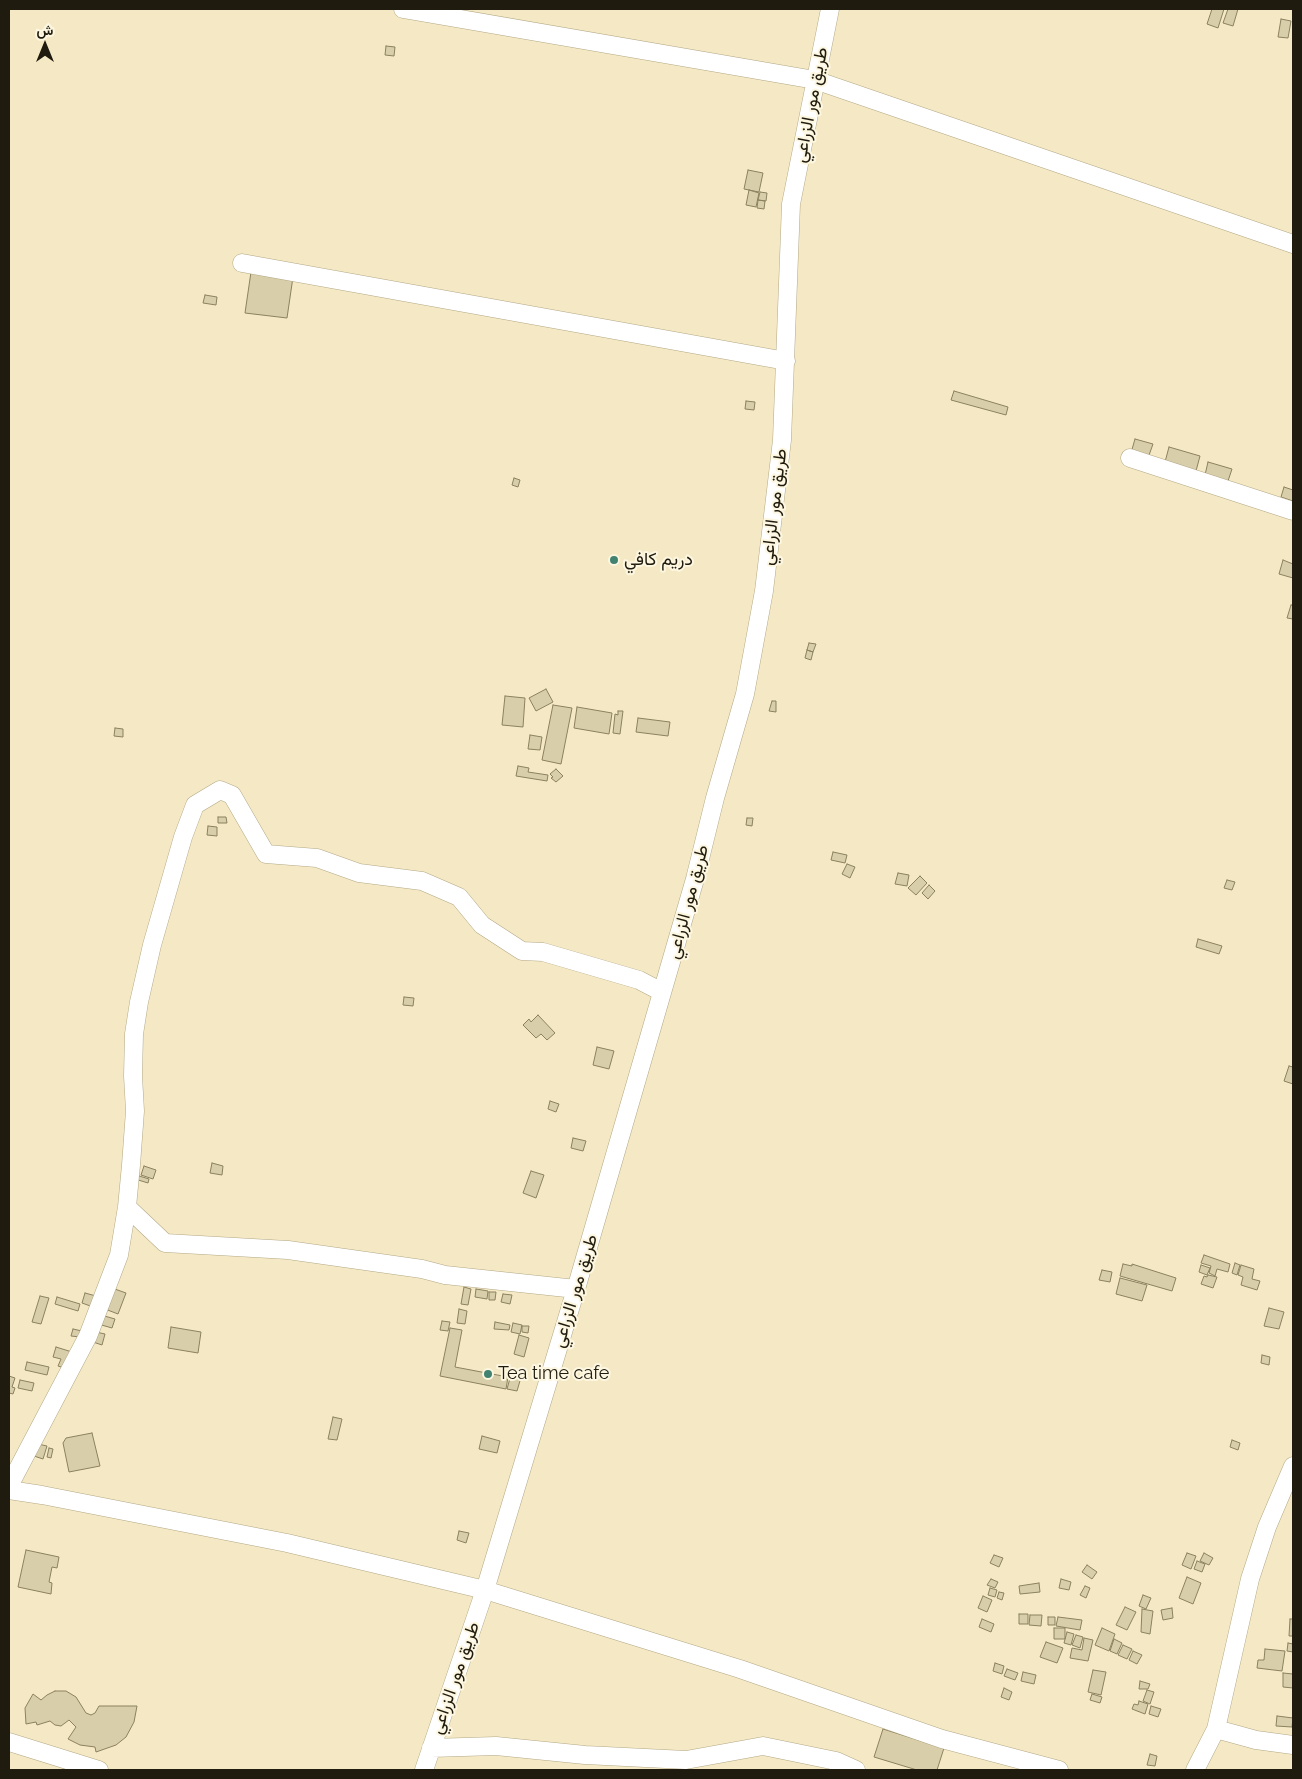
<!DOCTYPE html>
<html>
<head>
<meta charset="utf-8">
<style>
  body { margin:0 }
  #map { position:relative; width:1302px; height:1779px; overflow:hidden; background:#f5e9c5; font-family:Raleway,Vazirmatn,sans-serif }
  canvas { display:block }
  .frame { position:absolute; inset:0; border:10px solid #1f1b0e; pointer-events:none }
  .north { position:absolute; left:20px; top:20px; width:50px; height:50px; -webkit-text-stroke:4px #fdf7e1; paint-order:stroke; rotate:0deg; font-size:14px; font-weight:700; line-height:20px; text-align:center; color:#1f1b0e }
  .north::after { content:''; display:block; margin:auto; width:18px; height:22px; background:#1f1b0e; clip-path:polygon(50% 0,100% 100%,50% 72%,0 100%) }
</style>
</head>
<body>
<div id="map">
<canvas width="1302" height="1779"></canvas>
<div class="frame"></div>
<div class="north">ش</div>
</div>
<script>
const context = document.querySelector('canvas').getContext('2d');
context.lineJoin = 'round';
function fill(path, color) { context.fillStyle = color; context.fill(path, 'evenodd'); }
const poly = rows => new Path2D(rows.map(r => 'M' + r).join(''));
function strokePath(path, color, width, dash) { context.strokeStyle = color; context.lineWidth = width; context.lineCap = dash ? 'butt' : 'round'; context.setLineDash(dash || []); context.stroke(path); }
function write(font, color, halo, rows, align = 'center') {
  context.font = font + ' Raleway,Vazirmatn,sans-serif'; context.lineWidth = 4; context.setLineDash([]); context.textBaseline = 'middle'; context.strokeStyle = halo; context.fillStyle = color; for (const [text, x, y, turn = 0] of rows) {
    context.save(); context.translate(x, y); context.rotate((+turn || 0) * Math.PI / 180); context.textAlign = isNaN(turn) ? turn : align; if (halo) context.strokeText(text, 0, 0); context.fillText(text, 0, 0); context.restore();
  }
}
const building = poly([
  [1212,9,1224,9,1218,28,1207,24,1212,9],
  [1228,9,1238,9,1233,26,1223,23,1228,9],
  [1281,19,1291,21,1288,38,1278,37,1281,19],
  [386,46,395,47,394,56,385,55,386,46],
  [748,170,763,173,759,192,744,189,748,170],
  [749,190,759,193,756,207,746,205,749,190],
  [760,192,767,193,766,201,758,200,760,192],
  [758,200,765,201,764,209,757,208,758,200],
  [251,272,293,277,287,318,245,313,251,272],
  [205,295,217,297,216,305,203,303,205,295],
  [954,391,1008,407,1006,415,951,400,954,391],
  [746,401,755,402,754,410,745,409,746,401],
  [1135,439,1153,444,1148,458,1131,453,1135,439],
  [1169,447,1200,456,1196,471,1165,462,1169,447],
  [1208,462,1232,469,1228,481,1205,475,1208,462],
  [514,478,520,480,518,487,512,485,514,478],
  [1284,487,1293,490,1293,501,1281,497,1284,487],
  [1283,560,1293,564,1293,578,1279,574,1283,560],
  [1291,605,1293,605,1293,619,1287,618,1291,605],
  [809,643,816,644,813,652,807,650,809,643],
  [807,650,813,652,811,660,805,658,807,650],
  [546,689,553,702,536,711,529,698,546,689],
  [505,696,525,698,523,727,502,725,505,696],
  [772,701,776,701,776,712,769,711,772,701],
  [553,705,572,708,561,764,542,760,553,705],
  [577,707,612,713,609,734,574,728,577,707],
  [618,711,623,711,620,734,613,733,615,714,618,715,618,711],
  [638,718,670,722,668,736,636,732,638,718],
  [115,728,123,729,123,737,114,736,115,728],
  [530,735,542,737,540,750,528,749,530,735],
  [518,766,529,768,528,772,548,775,547,781,516,776,518,766],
  [556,769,563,776,556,782,551,778,553,777,550,774,556,769],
  [218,817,226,817,227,823,218,823,218,817],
  [747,818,753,818,752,826,746,825,747,818],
  [208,826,217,827,217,836,207,835,208,826],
  [833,852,847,855,845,863,831,860,833,852],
  [847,864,855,867,850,878,842,874,847,864],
  [898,873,909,875,907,886,895,884,898,873],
  [920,876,927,883,916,895,908,888,920,876],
  [1227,880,1235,882,1232,890,1224,888,1227,880],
  [929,885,935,891,928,899,922,893,929,885],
  [1198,939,1222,946,1219,954,1196,947,1198,939],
  [404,997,414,998,413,1006,403,1005,404,997],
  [538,1015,555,1033,547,1040,541,1034,536,1038,523,1025,529,1019,531,1022,538,1015],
  [597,1047,614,1051,609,1069,593,1065,597,1047],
  [1289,1066,1293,1067,1293,1084,1284,1081,1289,1066],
  [550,1101,559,1104,556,1112,548,1109,550,1101],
  [573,1138,586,1141,583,1151,571,1148,573,1138],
  [212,1163,223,1166,222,1175,210,1173,212,1163],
  [144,1166,156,1170,153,1179,141,1175,144,1166],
  [531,1171,544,1175,536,1198,523,1193,531,1171],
  [136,1175,149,1179,148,1183,135,1179,136,1175],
  [1204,1255,1230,1264,1228,1272,1217,1269,1215,1276,1209,1273,1211,1266,1201,1263,1204,1255],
  [1235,1263,1240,1265,1237,1275,1232,1273,1235,1263],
  [1123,1264,1132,1266,1132,1264,1176,1278,1172,1291,1120,1276,1123,1264],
  [1201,1265,1210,1268,1207,1275,1199,1272,1201,1265],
  [1241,1265,1254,1269,1252,1279,1260,1281,1257,1290,1241,1285,1243,1277,1238,1275,1241,1265],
  [1102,1270,1112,1272,1110,1282,1099,1280,1102,1270],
  [1208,1275,1217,1277,1213,1288,1201,1284,1204,1276,1207,1277,1208,1275],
  [1120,1278,1147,1285,1142,1301,1116,1294,1120,1278],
  [464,1287,471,1289,468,1305,461,1304,464,1287],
  [112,1288,126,1293,118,1314,105,1309,112,1288],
  [476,1289,488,1291,487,1299,475,1297,476,1289],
  [489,1292,496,1292,495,1300,489,1300,489,1292],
  [85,1293,96,1296,93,1307,82,1303,85,1293],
  [503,1294,512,1295,510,1304,501,1302,503,1294],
  [40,1296,49,1298,41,1324,32,1322,40,1296],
  [57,1297,80,1304,78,1311,55,1304,57,1297],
  [1269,1308,1284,1312,1279,1329,1264,1326,1269,1308],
  [459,1309,467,1311,465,1324,457,1323,459,1309],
  [101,1315,115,1319,112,1328,98,1324,101,1315],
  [442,1321,450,1322,448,1331,440,1330,442,1321],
  [495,1322,510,1325,509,1330,494,1329,495,1322],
  [513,1323,522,1325,520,1334,511,1332,513,1323],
  [522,1326,529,1326,528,1333,522,1332,522,1326],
  [171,1327,201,1332,198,1353,168,1348,171,1327],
  [450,1328,462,1330,455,1367,508,1377,506,1389,440,1376,450,1328],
  [73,1329,82,1331,80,1337,71,1336,73,1329],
  [96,1332,105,1334,102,1345,93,1342,96,1332],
  [519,1335,529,1338,524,1357,514,1354,519,1335],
  [56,1347,72,1352,67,1369,58,1366,61,1359,53,1357,56,1347],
  [1262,1355,1270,1357,1269,1365,1261,1363,1262,1355],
  [27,1362,49,1367,47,1375,25,1370,27,1362],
  [512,1371,522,1374,517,1391,507,1389,512,1371],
  [9,1376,15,1378,12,1387,15,1388,13,1394,9,1393,9,1376],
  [20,1380,34,1383,32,1391,18,1388,20,1380],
  [333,1417,342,1419,337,1440,328,1439,333,1417],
  [92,1433,100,1466,69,1472,63,1443,66,1438,92,1433],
  [482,1436,500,1441,497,1453,479,1449,482,1436],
  [1232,1440,1240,1443,1238,1450,1230,1447,1232,1440],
  [38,1444,47,1446,43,1459,34,1456,38,1444],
  [49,1448,53,1449,51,1458,47,1457,49,1448],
  [459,1531,469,1533,466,1543,457,1540,459,1531],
  [26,1550,59,1557,57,1568,52,1567,49,1582,52,1583,51,1594,18,1587,26,1550],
  [1187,1553,1196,1556,1191,1569,1182,1565,1187,1553],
  [1204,1553,1213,1558,1209,1565,1200,1561,1204,1553],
  [994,1555,1003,1558,999,1567,990,1563,994,1555],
  [1197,1561,1205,1564,1202,1572,1194,1569,1197,1561],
  [1087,1565,1097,1572,1092,1579,1082,1572,1087,1565],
  [1187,1577,1201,1583,1193,1604,1179,1598,1187,1577],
  [991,1579,998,1582,995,1588,987,1585,991,1579],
  [1061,1579,1071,1582,1069,1590,1059,1588,1061,1579],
  [1039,1583,1040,1592,1020,1594,1019,1586,1039,1583],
  [1085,1586,1090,1588,1086,1598,1080,1595,1085,1586],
  [990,1588,997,1590,995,1597,988,1595,990,1588],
  [999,1592,1004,1593,1002,1600,997,1598,999,1592],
  [1143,1595,1151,1598,1146,1609,1139,1606,1143,1595],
  [983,1596,992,1600,987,1612,978,1608,983,1596],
  [1125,1607,1136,1612,1127,1630,1116,1625,1125,1607],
  [1172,1608,1173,1618,1163,1620,1161,1610,1172,1608],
  [1142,1609,1153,1611,1150,1634,1141,1632,1142,1609],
  [1019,1614,1028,1614,1028,1624,1019,1624,1019,1614],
  [1030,1615,1042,1615,1041,1626,1029,1625,1030,1615],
  [1048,1617,1055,1617,1055,1625,1048,1625,1048,1617],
  [1058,1617,1082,1620,1080,1630,1056,1626,1058,1617],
  [982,1619,994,1624,991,1632,979,1627,982,1619],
  [1290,1619,1293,1619,1293,1636,1289,1636,1290,1619],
  [1054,1628,1065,1628,1065,1639,1054,1639,1054,1628],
  [1102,1628,1115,1634,1109,1651,1095,1645,1102,1628],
  [1067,1632,1074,1634,1071,1645,1064,1643,1067,1632],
  [1076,1635,1083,1637,1080,1648,1072,1645,1076,1635],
  [1084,1638,1093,1640,1088,1661,1070,1658,1072,1648,1082,1650,1084,1638],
  [1114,1639,1122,1643,1117,1654,1110,1651,1114,1639],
  [1046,1642,1063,1648,1057,1663,1040,1657,1046,1642],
  [1288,1643,1293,1644,1293,1652,1287,1651,1288,1643],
  [1123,1645,1132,1649,1127,1659,1118,1655,1123,1645],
  [1265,1649,1285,1651,1282,1671,1257,1668,1258,1660,1264,1660,1265,1649],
  [1133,1651,1142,1655,1137,1664,1129,1660,1133,1651],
  [995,1663,1004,1666,1002,1674,993,1671,995,1663],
  [1007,1669,1018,1673,1015,1680,1004,1676,1007,1669],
  [1093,1670,1106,1672,1101,1695,1088,1692,1093,1670],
  [1023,1672,1036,1675,1034,1684,1021,1681,1023,1672],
  [1283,1673,1293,1674,1293,1688,1283,1687,1283,1673],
  [1140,1681,1150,1684,1148,1689,1139,1689,1140,1681],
  [1004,1688,1012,1692,1009,1700,1001,1697,1004,1688],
  [1147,1690,1154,1692,1150,1704,1143,1701,1147,1690],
  [55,1691,66,1691,76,1697,86,1713,91,1715,95,1713,99,1706,137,1706,134,1722,126,1737,116,1745,96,1752,95,1747,80,1745,68,1739,76,1727,69,1720,61,1726,55,1725,50,1721,37,1725,36,1722,26,1724,25,1708,33,1694,41,1700,47,1695,55,1691],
  [1092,1694,1102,1697,1100,1703,1090,1700,1092,1694],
  [1139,1701,1148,1704,1145,1714,1132,1709,1134,1704,1138,1705,1139,1701],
  [1151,1706,1161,1709,1158,1717,1149,1714,1151,1706],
  [1277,1716,1293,1718,1292,1727,1276,1726,1277,1716],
  [883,1729,944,1748,937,1770,917,1770,874,1757,883,1729],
  [1150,1754,1157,1756,1155,1766,1147,1765,1150,1754]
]);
const minor = poly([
  [403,9,815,80,1293,244],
  [242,263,786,361],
  [1130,458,1293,511],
  [127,1207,165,1243,288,1250,422,1269,445,1275,576,1289],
  [9,1486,88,1336,119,1255,127,1207,131,1165,135,1111,133,1076,134,1034,139,1002,152,945,183,837,195,805,220,790,232,795,266,854,317,858,359,873,422,881,459,897,482,925,522,951,543,952,639,980,662,992],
  [9,1490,42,1495,287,1543,485,1590,740,1669,942,1739,1059,1770],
  [1216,1729,1256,1740,1293,1745],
  [9,1742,99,1770],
  [431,1748,496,1746,585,1755,686,1760,763,1746,836,1761,856,1770],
  [424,1770,485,1590,576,1289,695,879,715,798,745,694,764,591,782,440,791,204,830,9],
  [1195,1770,1216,1729,1250,1579,1267,1527,1293,1466]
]);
const markers = [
  [614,560,5,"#428270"],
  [488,1374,5,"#428270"]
];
const streetNames = [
  ["طريق مور الزراعي",811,105,-79],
  ["طريق مور الزراعي",774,507,-83],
  ["طريق مور الزراعي",688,902,-75],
  ["طريق مور الزراعي",575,1291,-73],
  ["طريق مور الزراعي",455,1678,-71]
];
const poiNames = [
  ["دريم كافي",624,560],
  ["Tea time cafe",498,1374]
];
fill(building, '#d9ceaa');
strokePath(building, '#8b815f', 1);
strokePath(minor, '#b3a885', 19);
strokePath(minor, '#fff', 18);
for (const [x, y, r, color] of markers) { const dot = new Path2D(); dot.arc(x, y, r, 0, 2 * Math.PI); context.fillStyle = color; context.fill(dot); strokePath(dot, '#fdf7e1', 2); }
write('18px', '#1f1b0e', '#fdf7e1', streetNames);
write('18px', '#1f1b0e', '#fdf7e1', poiNames, 'left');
</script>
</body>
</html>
